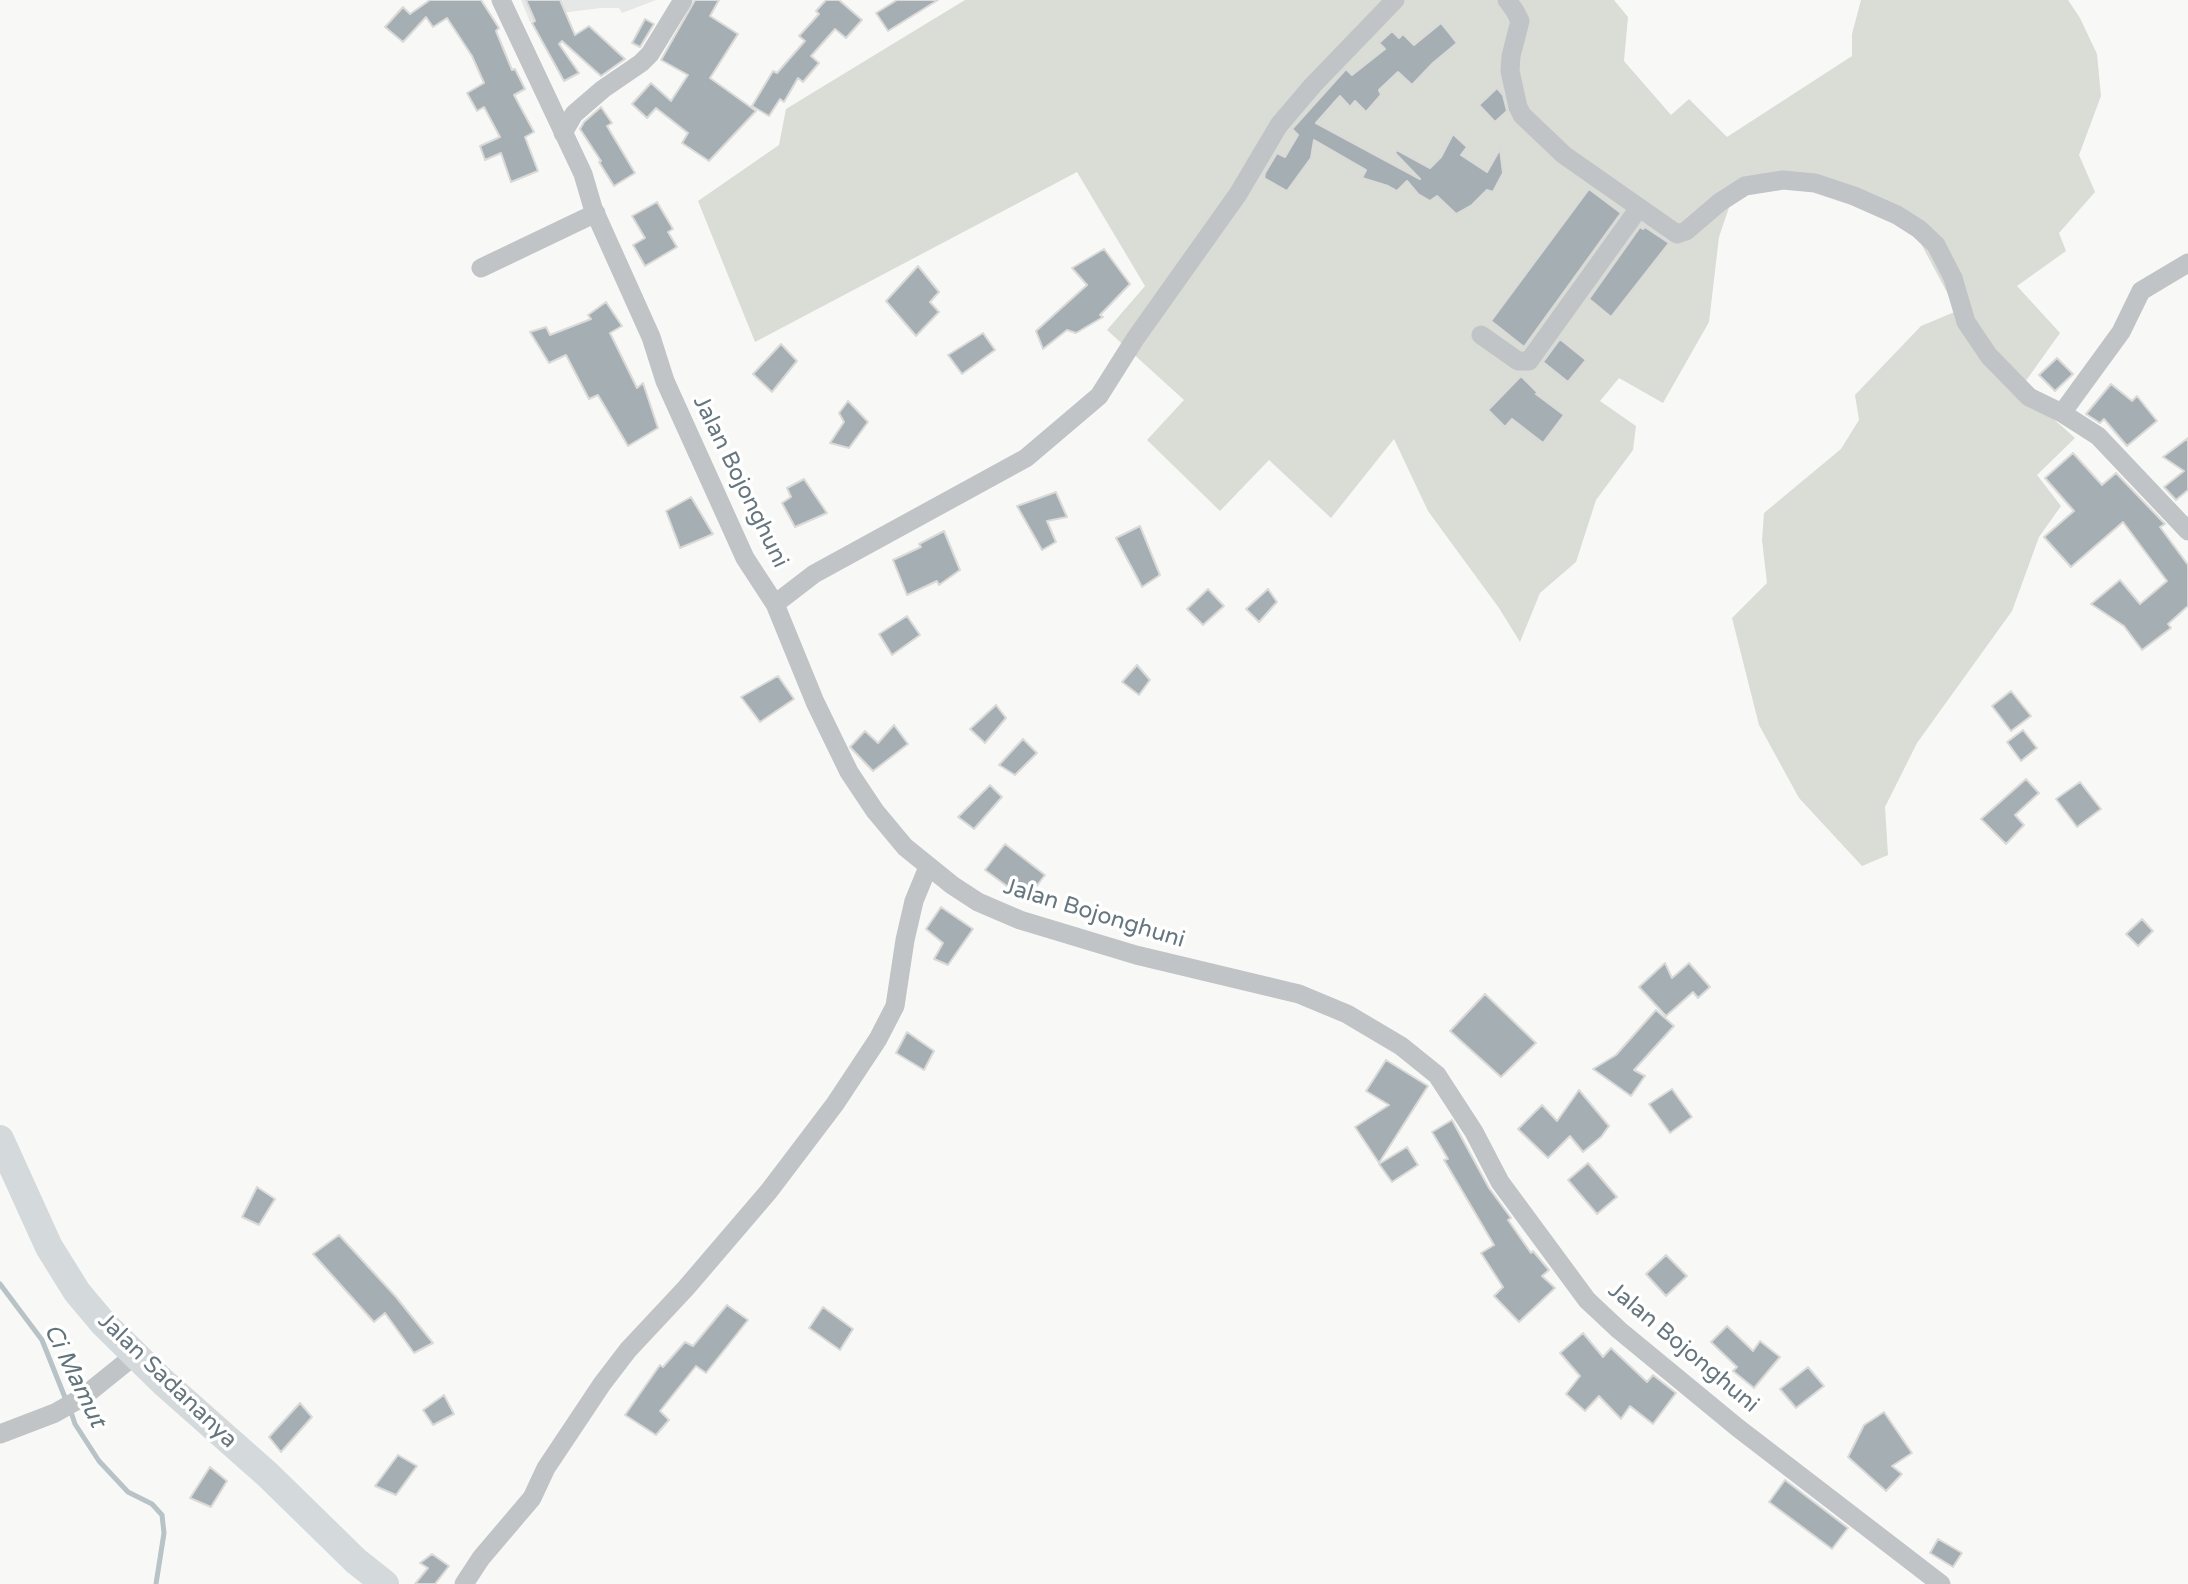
<!DOCTYPE html>
<html>
<head>
<meta charset="utf-8">
<style>
  body { margin:0 }
  canvas { display:block; background:#f8f8f6 }
</style>
</head>
<body>
<canvas width="2188" height="1584"></canvas>
<script>
const context = document.querySelector('canvas').getContext('2d');
context.lineJoin = 'round';
function fill(path, color) { context.fillStyle = color; context.fill(path, 'evenodd'); }
const poly = rows => new Path2D(rows.map(r => 'M' + r).join(''));
function strokePath(path, color, width, dash) { context.strokeStyle = color; context.lineWidth = width; context.lineCap = dash ? 'butt' : 'round'; context.setLineDash(dash || []); context.stroke(path); }
function write(font, color, halo, rows, align = 'center') {
  context.font = font + ' "Varela Round",sans-serif'; context.lineWidth = 7; context.setLineDash([]); context.textBaseline = 'middle'; context.strokeStyle = halo; context.fillStyle = color; for (const [text, x, y, turn = 0] of rows) {
    context.save(); context.translate(x, y); context.rotate((+turn || 0) * Math.PI / 180); context.textAlign = isNaN(turn) ? turn : align; if (halo) context.strokeText(text, 0, 0); context.fillText(text, 0, 0); context.restore();
  }
}
const built = poly([
  [521,0,656,0,622,13,619,8,601,8,552,14,530,22]
]);
const green = poly([
  [965,0,1614,0,1628,17,1624,61,1671,115,1689,99,1727,137,1852,56,1852,34,1861,0,2068,0,2080,18,2097,54,2101,96,2079,155,2095,192,2059,233,2066,251,2017,286,2060,333,2020,389,2075,438,2037,475,2061,506,2039,537,2012,611,1917,743,1885,807,1888,855,1862,866,1799,798,1759,725,1732,618,1767,583,1762,540,1764,513,1841,449,1859,420,1855,395,1921,326,1957,311,1904,212,1818,181,1737,184,1719,237,1709,322,1663,403,1619,378,1600,401,1636,426,1633,450,1596,500,1576,562,1540,593,1520,642,1499,608,1428,511,1394,439,1331,518,1269,460,1220,511,1147,440,1184,400,1107,330,1145,286,1077,172,755,342,698,201,779,145,786,109]
]);
const stream = poly([
  [0,1284,42,1340,66,1400],
  [70,1409,75,1424,99,1461,128,1492,152,1504,162,1515,164,1533,156,1584]
]);
const building = poly([
  [430,0,481,0,499,28,496,31,512,70,515,69,525,89,514,95,534,132,525,137,538,171,511,182,501,153,485,160,480,146,500,137,484,107,477,111,467,93,484,83,472,56,447,18,433,27,426,17,403,42,385,27,403,7,410,14,430,0],
  [526,0,560,0,575,35,589,26,625,59,601,76,562,41,559,44,579,73,564,81,532,23,535,21,526,0],
  [695,0,719,0,710,16,738,34,710,78,756,111,709,161,682,143,688,133,656,108,647,118,632,104,651,83,671,101,688,75,661,60,695,0],
  [826,0,839,0,862,20,846,38,835,29,811,56,819,63,803,82,798,78,784,102,780,99,769,116,752,106,773,71,777,73,805,41,799,36,819,14,816,11,826,0],
  [897,0,938,0,888,31,876,13,897,0],
  [645,19,654,24,640,47,632,43,645,19],
  [1441,23,1457,43,1433,63,1412,85,1398,72,1379,90,1381,95,1366,112,1355,101,1350,107,1340,96,1316,123,1420,179,1395,153,1397,150,1430,168,1441,157,1453,134,1467,147,1461,155,1487,172,1500,149,1503,173,1493,192,1487,190,1472,205,1456,214,1437,196,1430,201,1418,194,1407,181,1397,191,1388,186,1362,178,1366,170,1314,140,1311,158,1287,191,1264,178,1265,173,1277,153,1285,157,1298,135,1292,129,1346,69,1352,75,1385,49,1379,43,1392,31,1399,38,1403,34,1414,45,1441,23],
  [1497,88,1503,95,1507,111,1495,122,1479,105,1497,88],
  [601,107,612,123,607,126,635,173,614,186,599,162,601,161,580,129,584,122,601,107],
  [1589,189,1621,213,1524,347,1491,321,1589,189],
  [657,202,673,229,668,232,677,247,645,266,633,245,645,238,632,216,657,202],
  [1640,227,1643,229,1645,227,1669,243,1611,317,1589,299,1640,227],
  [1104,249,1130,284,1100,315,1103,317,1076,333,1067,330,1043,349,1036,331,1087,285,1072,268,1104,249],
  [918,266,939,292,930,302,939,312,916,336,886,301,918,266],
  [606,302,622,326,610,333,637,388,643,383,658,428,628,446,598,395,589,399,566,355,549,363,530,332,546,327,550,335,591,319,588,315,606,302],
  [983,333,995,350,962,374,948,355,983,333],
  [1560,339,1586,360,1568,382,1543,362,1560,339],
  [781,344,797,361,772,392,753,374,781,344],
  [2057,358,2073,374,2055,391,2039,375,2057,358],
  [1521,376,1538,393,1536,394,1564,415,1543,443,1512,419,1505,427,1488,410,1521,376],
  [2111,384,2132,401,2137,396,2157,421,2127,446,2104,419,2100,423,2086,414,2111,384],
  [848,401,868,422,849,448,830,443,844,422,839,413,848,401],
  [2188,438,2188,490,2176,500,2164,487,2184,471,2163,457,2188,438],
  [2073,453,2102,485,2116,473,2165,524,2160,527,2188,565,2188,606,2168,624,2171,628,2142,650,2124,626,2091,604,2120,580,2140,604,2167,581,2123,522,2071,567,2044,537,2074,511,2045,478,2073,453],
  [804,479,827,513,795,527,782,503,791,497,787,488,804,479],
  [1056,492,1067,517,1047,521,1056,542,1042,550,1017,506,1056,492],
  [691,497,713,534,680,548,666,511,691,497],
  [1140,526,1160,575,1142,587,1116,538,1140,526],
  [944,531,960,570,939,585,937,581,907,595,893,560,921,547,919,544,944,531],
  [1208,589,1224,606,1203,625,1187,609,1208,589],
  [1268,589,1277,602,1259,622,1246,609,1268,589],
  [907,616,920,635,892,655,879,634,907,616],
  [1137,665,1150,680,1139,695,1122,682,1137,665],
  [778,676,794,699,760,722,741,697,778,676],
  [2011,691,2031,716,2011,731,1992,706,2011,691],
  [996,705,1006,718,985,743,970,729,996,705],
  [894,725,908,744,873,771,850,747,865,731,878,743,894,725],
  [2023,730,2037,748,2021,761,2007,742,2023,730],
  [1023,739,1037,753,1015,775,999,765,1023,739],
  [2026,779,2039,793,2015,815,2024,825,2006,844,1981,819,2026,779],
  [2080,782,2101,809,2077,827,2056,799,2080,782],
  [990,785,1002,797,974,829,958,817,990,785],
  [1005,844,1045,875,1026,900,985,870,1005,844],
  [941,907,973,929,948,965,934,959,943,943,926,929,941,907],
  [2142,919,2153,931,2138,946,2126,934,2142,919],
  [1665,963,1672,978,1689,963,1710,987,1698,998,1693,992,1666,1016,1639,987,1665,963],
  [1485,994,1536,1043,1501,1077,1450,1031,1485,994],
  [1656,1010,1674,1026,1634,1070,1645,1076,1631,1096,1593,1069,1616,1055,1656,1010],
  [907,1032,934,1051,924,1070,896,1053,907,1032],
  [1386,1060,1428,1086,1379,1163,1355,1127,1389,1105,1366,1091,1386,1060],
  [1672,1089,1692,1117,1670,1133,1649,1104,1672,1089],
  [1579,1090,1609,1126,1601,1137,1583,1152,1570,1136,1548,1158,1518,1129,1542,1105,1557,1121,1579,1090],
  [1452,1120,1489,1188,1511,1218,1508,1220,1531,1253,1533,1251,1549,1270,1542,1276,1555,1288,1519,1322,1494,1296,1503,1287,1481,1253,1494,1245,1444,1160,1448,1159,1432,1132,1452,1120],
  [1407,1147,1418,1165,1392,1182,1379,1164,1407,1147],
  [1588,1163,1617,1197,1597,1214,1568,1180,1588,1163],
  [257,1187,275,1199,259,1225,242,1217,257,1187],
  [339,1235,396,1297,433,1343,414,1353,385,1313,374,1322,313,1254,339,1235],
  [1666,1255,1687,1276,1666,1296,1646,1274,1666,1255],
  [727,1305,748,1320,706,1373,696,1366,660,1411,669,1420,656,1435,625,1415,660,1365,663,1367,685,1342,693,1346,727,1305],
  [823,1307,853,1329,840,1350,809,1328,823,1307],
  [1727,1326,1753,1351,1760,1341,1780,1357,1754,1388,1733,1371,1737,1367,1711,1342,1727,1326],
  [1583,1333,1603,1357,1611,1348,1647,1382,1653,1375,1676,1393,1653,1424,1630,1406,1621,1419,1599,1396,1585,1411,1566,1394,1580,1376,1560,1353,1583,1333],
  [1808,1367,1824,1386,1796,1408,1780,1389,1808,1367],
  [444,1395,454,1414,433,1425,423,1410,444,1395],
  [300,1403,312,1417,281,1452,269,1437,300,1403],
  [1884,1412,1912,1453,1892,1466,1902,1474,1886,1491,1848,1457,1864,1425,1884,1412],
  [398,1455,417,1466,396,1495,375,1486,398,1455],
  [210,1467,227,1481,211,1507,190,1498,210,1467],
  [1785,1480,1848,1528,1832,1549,1769,1502,1785,1480],
  [1938,1539,1962,1553,1953,1567,1930,1553,1938,1539],
  [432,1554,449,1566,435,1584,415,1584,428,1568,420,1563,432,1554]
]);
const street = poly([
  [501,0,583,174,593,208,651,337,665,381,745,558,775,604,815,702,849,772,875,811,905,847,952,885,978,902,1020,920,1136,955,1299,994,1347,1014,1401,1046,1437,1075,1474,1132,1500,1182,1587,1300,1619,1330,1738,1428,1941,1584],
  [1507,0,1515,11,1520,21,1511,56,1510,71,1518,107,1522,115,1564,155,1677,234,1686,231,1720,202,1745,186,1783,180,1815,183,1854,196,1897,215,1919,229,1936,245,1953,278,1966,322,1989,356,2029,397,2062,413,2098,436,2188,531],
  [563,133,574,114,603,89,641,63,650,54,683,0],
  [481,268,596,213],
  [1481,335,1518,361,1529,361,1639,208],
  [2062,413,2121,332,2141,291,2188,263],
  [775,604,814,574,1026,458,1099,396,1135,339,1238,194,1279,125,1313,85,1395,0],
  [0,1434,55,1413,83,1397,135,1355],
  [464,1584,481,1558,532,1498,546,1468,602,1384,628,1350,686,1288,769,1191,835,1104,878,1039,895,1006,905,940,914,901,928,867]
]);
const secondary = poly([
  [0,1139,49,1247,77,1292,103,1323,163,1382,268,1475,356,1561,385,1584]
]);
const streetNames = [
  ["Jalan Bojonghuni",740,482,64],
  ["Jalan Bojonghuni",1094,914,17],
  ["Jalan Bojonghuni",1683,1348,40],
  ["Jalan Sadananya",167,1381,44]
];
const waterNames = [
  ["Ci Mamut",74,1376,64]
];
fill(built, '#e6e8e7');
fill(green, '#d9ddd6');
strokePath(stream, '#b7c3c7', 5);
fill(building, '#a5aeb3');
strokePath(building, '#dadad8', 2);
strokePath(street, '#c0c4c7', 19);
strokePath(secondary, '#d4d9db', 28);
write('23px', '#66767f', '#fff', streetNames);
write('italic 24px', '#607479', '#fff', waterNames);
</script>
</body>
</html>
